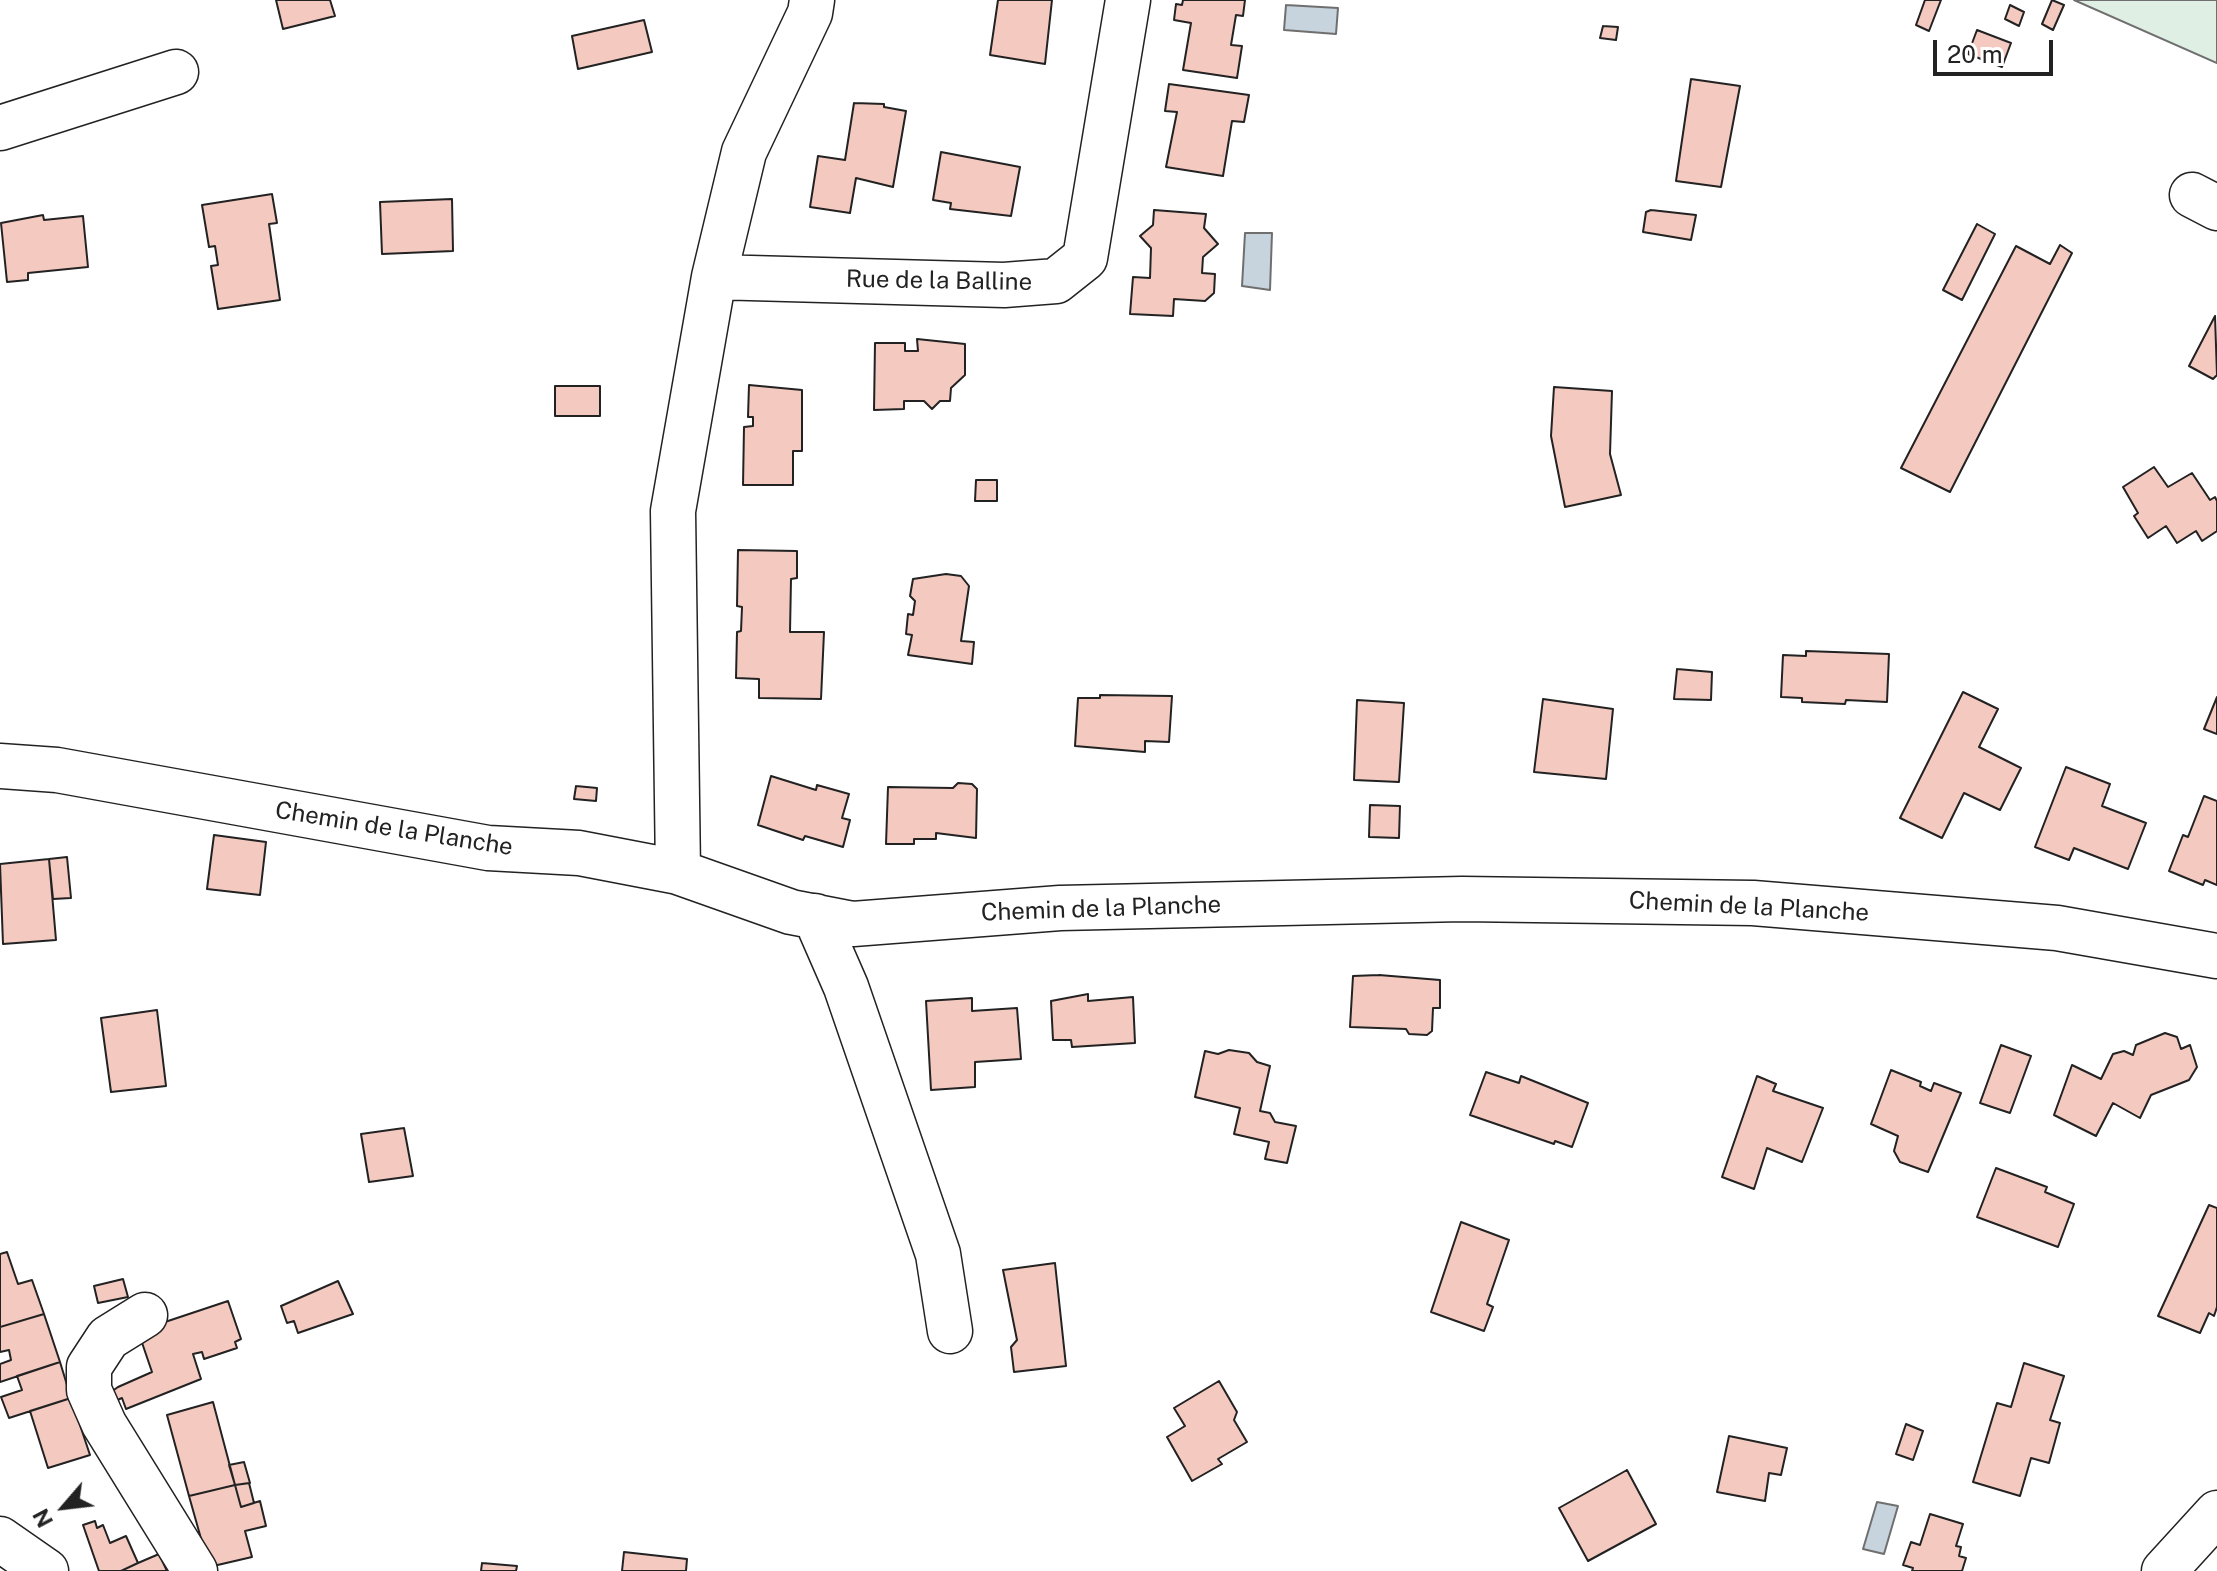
<!DOCTYPE html>
<html>
<head>
<meta charset="utf-8">
<style>
  body { margin:0 }
  #map { position:relative; width:2217px; height:1571px; overflow:hidden; background:#fff; font-family:"Public Sans",sans-serif }
  canvas { display:block }
  .north { position:absolute; left:24px; top:1467px; width:80px; height:80px; -webkit-text-stroke:6px #fff; paint-order:stroke; rotate:242deg; font-size:22px; font-weight:700; line-height:32px; text-align:center; color:#222 }
  .north::after { content:''; display:block; margin:auto; width:28px; height:36px; background:#222; clip-path:polygon(50% 0,100% 100%,50% 72%,0 100%) }
  .scale { position:absolute; left:1933px; top:40px; width:120px; height:36px; box-sizing:border-box; border:4px solid #222; border-top:0; padding-left:10px; font-size:24px; line-height:28px; white-space:nowrap; color:#222; -webkit-text-stroke:6px #fff; paint-order:stroke }
</style>
</head>
<body>
<div id="map">
<canvas width="2217" height="1571"></canvas>
<div class="north">N</div>
<div class="scale">20 m</div>
</div>
<script>
const context = document.querySelector('canvas').getContext('2d');
context.lineJoin = 'round';
function fill(path, color) { context.fillStyle = color; context.fill(path, 'evenodd'); }
const poly = rows => new Path2D(rows.map(r => 'M' + r).join(''));
function strokePath(path, color, width, dash) { context.strokeStyle = color; context.lineWidth = width; context.lineCap = dash ? 'butt' : 'round'; context.setLineDash(dash || []); context.stroke(path); }
function write(font, color, halo, rows, align = 'center') {
  context.font = font + ' "Public Sans",sans-serif'; context.lineWidth = 6; context.setLineDash([]); context.textBaseline = 'middle'; context.strokeStyle = halo; context.fillStyle = color; for (const [text, x, y, turn = 0] of rows) {
    context.save(); context.translate(x, y); context.rotate((+turn || 0) * Math.PI / 180); context.textAlign = isNaN(turn) ? turn : align; if (halo) context.strokeText(text, 0, 0); context.fillText(text, 0, 0); context.restore();
  }
}
const green = poly([
  [2074,0,2217,0,2217,63,2074,0]
]);
const water = poly([
  [1286,5,1338,8,1336,34,1284,30,1286,5],
  [1245,233,1272,233,1270,290,1242,286,1245,233],
  [1877,1502,1898,1506,1884,1554,1863,1549,1877,1502]
]);
const building = poly([
  [276,0,330,0,335,16,283,29,276,0],
  [998,0,1052,0,1045,64,990,55,998,0],
  [1183,0,1245,0,1243,16,1236,15,1231,45,1242,46,1237,78,1183,70,1191,23,1174,20,1176,4,1182,5,1183,0],
  [1925,0,1941,0,1929,31,1916,25,1925,0],
  [2052,0,2064,5,2053,30,2042,24,2052,0],
  [2010,5,2024,12,2019,26,2005,19,2010,5],
  [644,20,652,52,578,69,572,36,644,20],
  [1603,26,1618,27,1616,40,1600,38,1603,26],
  [1977,30,2011,43,2002,67,1968,54,1977,30],
  [1691,79,1740,86,1721,187,1676,181,1691,79],
  [1169,84,1249,95,1244,122,1232,121,1223,176,1166,167,1177,112,1165,111,1169,84],
  [854,103,884,104,884,107,906,111,893,187,856,178,850,213,810,207,818,156,845,160,854,103],
  [941,152,1020,167,1011,216,950,209,951,203,933,200,941,152],
  [272,194,277,223,269,224,280,300,218,309,211,266,218,265,215,246,209,247,202,205,272,194],
  [452,199,453,251,382,254,380,202,452,199],
  [1154,210,1206,214,1204,228,1218,244,1203,257,1202,273,1215,274,1214,293,1205,301,1174,299,1173,316,1130,314,1133,277,1150,278,1151,248,1140,236,1153,225,1154,210],
  [1651,210,1696,215,1691,240,1643,232,1646,212,1651,210],
  [43,215,44,220,83,216,88,267,28,273,28,280,7,282,1,223,43,215],
  [1977,224,1995,234,1962,300,1943,290,1977,224],
  [2060,245,2072,253,1950,492,1901,468,2016,246,2050,264,2060,245],
  [2215,316,2217,375,2213,379,2189,366,2215,316],
  [917,339,965,344,965,375,951,388,950,401,940,401,932,409,924,401,904,401,904,409,874,410,875,343,905,343,905,351,918,351,917,339],
  [749,385,802,390,802,451,793,451,793,485,743,485,744,427,753,426,753,417,748,417,749,385],
  [555,386,600,386,600,416,555,416,555,386],
  [1554,387,1612,391,1610,454,1621,495,1565,507,1551,436,1554,387],
  [2154,467,2168,487,2192,473,2210,500,2215,497,2217,501,2217,531,2202,541,2196,531,2177,543,2166,526,2148,538,2134,516,2138,513,2123,487,2154,467],
  [976,480,997,480,997,501,975,501,976,480],
  [738,550,797,551,797,578,791,579,790,632,824,632,821,699,759,698,759,679,736,678,737,632,741,631,742,607,737,606,738,550],
  [946,574,961,576,969,586,961,641,974,642,972,664,908,655,912,635,906,634,908,614,913,615,915,601,910,596,913,579,946,574],
  [1806,651,1889,654,1887,702,1846,700,1845,704,1802,702,1802,698,1781,697,1783,655,1806,656,1806,651],
  [1677,669,1712,672,1711,700,1674,699,1677,669],
  [1963,692,1998,709,1979,747,2021,768,2000,810,1964,793,1942,838,1900,818,1963,692],
  [1100,695,1172,696,1169,742,1145,741,1145,752,1075,746,1078,698,1100,698,1100,695],
  [2217,697,2217,734,2204,729,2217,697],
  [1543,699,1613,709,1606,779,1534,772,1543,699],
  [1357,700,1404,703,1399,782,1354,780,1357,700],
  [2066,767,2110,784,2102,806,2146,823,2128,869,2074,848,2069,860,2035,847,2066,767],
  [771,776,816,790,817,785,849,794,842,818,850,820,843,847,805,836,803,840,758,825,771,776],
  [958,783,972,784,977,789,976,838,936,833,936,839,914,839,914,844,886,844,888,787,953,788,958,783],
  [576,786,597,788,596,801,574,799,576,786],
  [2204,796,2217,801,2217,885,2205,880,2203,885,2169,871,2183,835,2188,837,2204,796],
  [1370,805,1400,806,1399,838,1369,837,1370,805],
  [214,835,266,842,260,895,207,889,214,835],
  [67,857,71,898,53,899,49,859,67,857],
  [49,859,56,940,3,944,0,864,49,859],
  [1379,975,1440,980,1440,1008,1433,1008,1432,1031,1427,1035,1409,1034,1406,1029,1350,1027,1353,976,1379,975],
  [1088,994,1088,1001,1133,997,1135,1043,1072,1047,1071,1040,1053,1040,1051,1001,1088,994],
  [972,998,972,1011,1017,1008,1021,1059,975,1062,975,1087,931,1090,926,1001,972,998],
  [157,1010,166,1086,111,1092,101,1018,157,1010],
  [2165,1033,2177,1037,2181,1049,2190,1045,2197,1067,2189,1080,2151,1095,2140,1118,2113,1103,2096,1136,2054,1115,2072,1065,2101,1079,2113,1054,2124,1051,2133,1055,2136,1045,2165,1033],
  [2001,1045,2031,1056,2010,1113,1980,1103,2001,1045],
  [1229,1050,1249,1053,1257,1062,1270,1066,1260,1111,1270,1113,1275,1122,1296,1126,1287,1163,1265,1159,1269,1142,1234,1134,1240,1108,1195,1097,1205,1051,1218,1054,1229,1050],
  [1891,1070,1921,1082,1920,1086,1931,1091,1934,1083,1961,1093,1928,1172,1900,1162,1894,1151,1898,1136,1871,1124,1891,1070],
  [1486,1072,1519,1083,1521,1076,1588,1103,1572,1147,1555,1141,1554,1144,1470,1115,1486,1072],
  [1757,1076,1776,1084,1773,1091,1823,1108,1802,1162,1767,1148,1754,1189,1722,1177,1757,1076],
  [404,1128,413,1176,369,1182,361,1134,404,1128],
  [1996,1168,2047,1187,2045,1192,2074,1204,2058,1247,1977,1217,1996,1168],
  [2209,1205,2217,1208,2217,1307,2214,1316,2209,1313,2200,1333,2158,1316,2209,1205],
  [1461,1222,1509,1240,1487,1304,1493,1307,1484,1331,1431,1312,1461,1222],
  [7,1252,18,1284,32,1280,44,1314,0,1327,0,1254,7,1252],
  [1055,1263,1066,1366,1014,1372,1011,1347,1017,1340,1003,1270,1055,1263],
  [123,1279,128,1297,98,1303,94,1286,123,1279],
  [338,1281,353,1314,298,1333,294,1321,287,1323,281,1306,338,1281],
  [228,1301,241,1339,235,1342,237,1348,204,1359,202,1352,193,1354,201,1379,126,1409,122,1398,115,1401,111,1392,118,1387,152,1372,138,1331,228,1301],
  [44,1314,60,1362,0,1382,0,1364,11,1360,9,1350,0,1352,0,1327,44,1314],
  [60,1362,71,1398,9,1418,1,1397,22,1390,17,1376,60,1362],
  [2024,1363,2064,1376,2050,1420,2060,1423,2049,1463,2031,1458,2020,1496,1973,1482,1997,1403,2011,1407,2024,1363],
  [1219,1381,1237,1412,1234,1420,1247,1442,1218,1459,1222,1464,1192,1481,1167,1437,1185,1426,1174,1408,1219,1381],
  [71,1398,90,1455,48,1468,30,1411,71,1398],
  [213,1402,235,1485,189,1496,167,1415,213,1402],
  [1906,1424,1923,1431,1913,1460,1896,1454,1906,1424],
  [1729,1436,1787,1448,1781,1475,1769,1473,1765,1501,1717,1492,1729,1436],
  [244,1462,250,1483,235,1485,229,1465,244,1462],
  [1627,1470,1656,1524,1588,1561,1559,1508,1627,1470],
  [249,1483,254,1503,241,1507,235,1485,249,1483],
  [235,1485,241,1507,260,1501,266,1526,245,1531,252,1557,209,1567,189,1496,235,1485],
  [1930,1514,1963,1524,1956,1546,1961,1547,1959,1556,1966,1558,1962,1571,1912,1571,1913,1568,1903,1565,1911,1542,1920,1545,1930,1514],
  [95,1521,97,1528,103,1525,110,1543,126,1536,138,1563,121,1571,99,1571,83,1525,95,1521],
  [624,1552,687,1559,686,1571,622,1571,624,1552],
  [159,1554,167,1571,121,1571,138,1563,159,1554],
  [482,1563,517,1566,516,1571,481,1571,482,1563]
]);
const minor = poly([
  [0,128,176,72],
  [2192,195,2217,208],
  [714,277,1004,285,1056,281,1085,258,1128,0],
  [0,766,57,770,488,848,579,853,678,872,791,912,853,924,1060,908,1462,899,1753,903,2057,928,2217,956],
  [678,872,673,511,714,277,744,152,810,13,812,0],
  [815,916,846,987,938,1254,950,1331],
  [145,1315,108,1338,89,1367,89,1390,104,1424,195,1571],
  [0,1539,46,1571],
  [2164,1571,2217,1513]
]);
const streetNames = [
  ["Rue de la Balline",939,281,1],
  ["Chemin de la Planche",394,829,9],
  ["Chemin de la Planche",1749,907,3],
  ["Chemin de la Planche",1101,909,-2]
];
fill(green, '#e0efe3');
strokePath(green, '#6f6f6f', 2);
fill(water, '#c7d3dd');
strokePath(water, '#6f6f6f', 2);
fill(building, '#f3c9c0');
strokePath(building, '#222', 2);
strokePath(minor, '#222', 47);
strokePath(minor, '#fff', 44);
write('24px', '#222', '#fff', streetNames);
</script>
</body>
</html>
